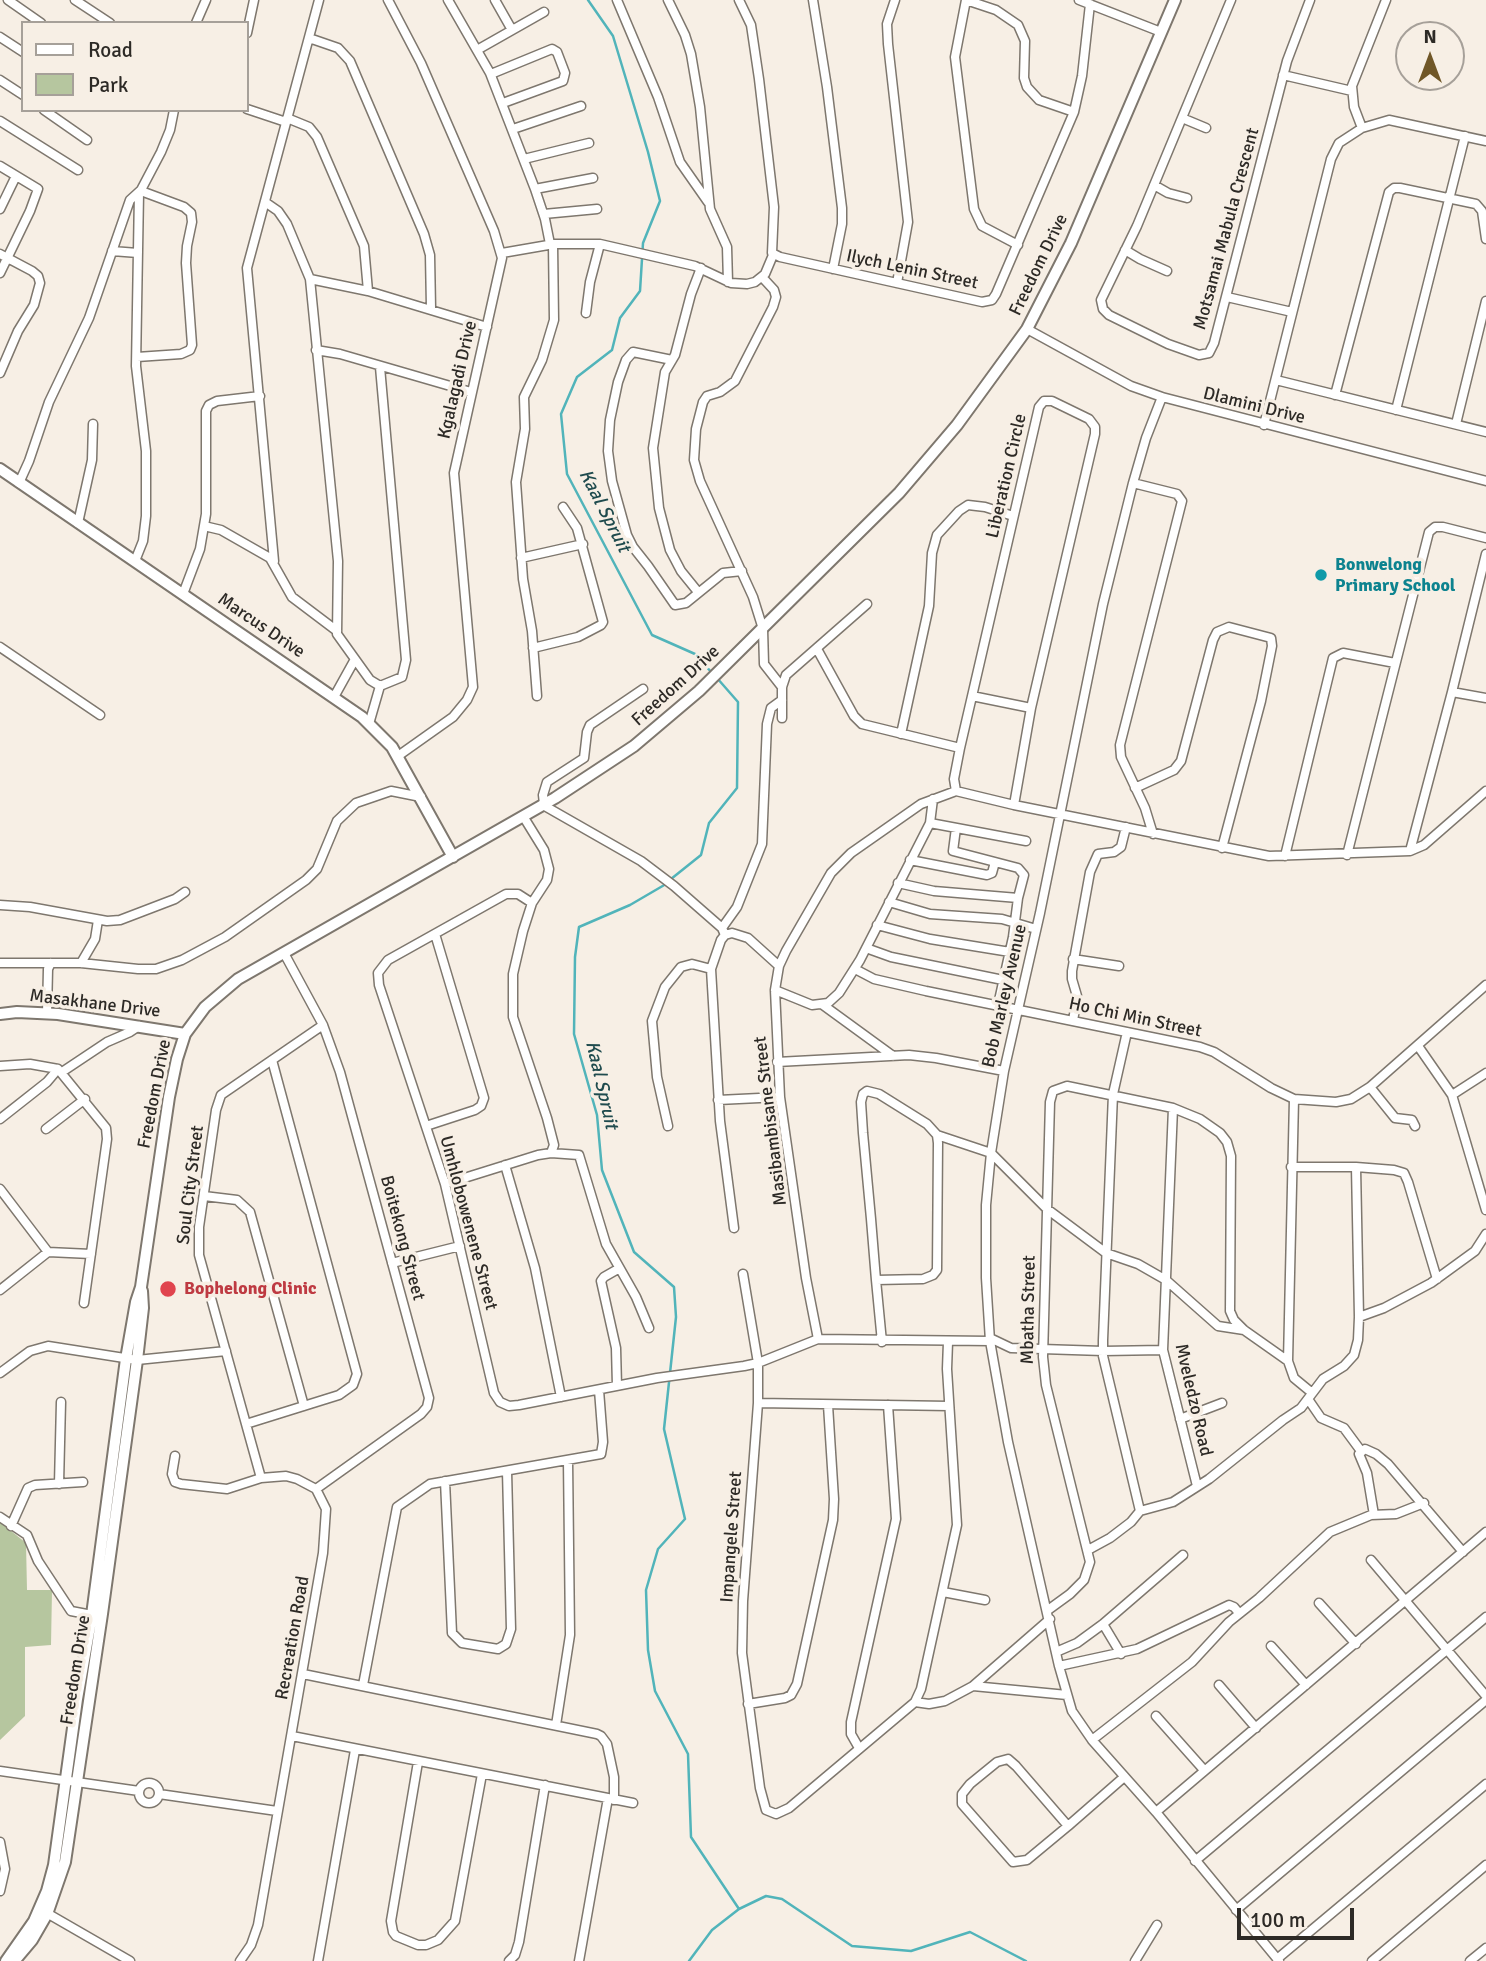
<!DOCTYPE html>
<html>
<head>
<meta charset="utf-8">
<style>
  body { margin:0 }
  #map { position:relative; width:1486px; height:1961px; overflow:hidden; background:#f7efe5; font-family:Signika,sans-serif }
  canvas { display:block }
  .legend { position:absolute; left:21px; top:21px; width:228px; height:91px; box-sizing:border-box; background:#f7efe5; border:2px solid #a6a099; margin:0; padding:9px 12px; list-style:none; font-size:21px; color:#2d2a26 }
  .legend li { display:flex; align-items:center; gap:14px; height:35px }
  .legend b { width:35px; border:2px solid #a6a099 }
  .north { position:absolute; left:1395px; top:21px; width:70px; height:70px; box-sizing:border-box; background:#f7efe5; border:2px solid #a6a099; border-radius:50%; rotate:0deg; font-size:19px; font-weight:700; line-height:28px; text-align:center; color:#2d2a26 }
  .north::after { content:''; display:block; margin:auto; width:24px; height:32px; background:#705728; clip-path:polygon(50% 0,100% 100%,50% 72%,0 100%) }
  .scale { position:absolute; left:1237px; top:1908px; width:117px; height:32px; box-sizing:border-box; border:4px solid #2d2a26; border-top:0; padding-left:9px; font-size:21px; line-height:24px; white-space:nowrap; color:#2d2a26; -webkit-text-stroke:5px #f7efe5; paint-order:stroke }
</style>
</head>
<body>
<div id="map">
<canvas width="1486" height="1961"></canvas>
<ul class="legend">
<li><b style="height:9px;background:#fff"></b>Road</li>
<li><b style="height:19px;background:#b6c69f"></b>Park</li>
</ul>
<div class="north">N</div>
<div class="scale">100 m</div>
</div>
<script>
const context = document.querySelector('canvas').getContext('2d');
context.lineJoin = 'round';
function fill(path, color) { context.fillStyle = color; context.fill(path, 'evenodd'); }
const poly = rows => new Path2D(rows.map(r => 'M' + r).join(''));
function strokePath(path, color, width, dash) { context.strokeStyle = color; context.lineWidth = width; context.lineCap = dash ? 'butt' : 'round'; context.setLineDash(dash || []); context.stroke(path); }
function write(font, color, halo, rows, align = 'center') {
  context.font = font + ' Signika,sans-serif'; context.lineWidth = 7; context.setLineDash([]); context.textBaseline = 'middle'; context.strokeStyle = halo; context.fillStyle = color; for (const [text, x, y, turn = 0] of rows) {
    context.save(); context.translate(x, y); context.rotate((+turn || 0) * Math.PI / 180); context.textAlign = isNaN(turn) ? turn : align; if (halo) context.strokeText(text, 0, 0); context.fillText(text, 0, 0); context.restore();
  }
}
const green = poly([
  [0,1522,26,1543,27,1590,52,1590,51,1645,25,1647,25,1716,0,1740]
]);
const stream = poly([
  [588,0,613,36,648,152,660,201,643,243,640,291,620,318,612,350,577,377,561,414,567,474,652,635,695,654,712,673],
  [671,879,701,855,709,823,737,788,738,702,717,678],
  [666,884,630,905,579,927,575,957,574,1034,597,1115,602,1170,634,1252,674,1287,676,1317,664,1429,685,1519,658,1549,646,1590,648,1650,655,1691,688,1754,691,1837,739,1909,766,1896,782,1899,852,1946,911,1951,970,1932,1026,1961],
  [689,1961,712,1930,739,1909]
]);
const street = poly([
  [8,0,41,23],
  [75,0,110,23],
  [388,0,421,63,494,231,502,258,454,473,473,687,467,700,453,717,398,756],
  [448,0,490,73,535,189,545,219,550,244],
  [495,0,512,30],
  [617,0,658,97,680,162,708,202],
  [668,0,685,35,691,54,700,107,710,209,727,247,728,282],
  [739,0,751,25,759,79,774,207,772,253,780,257,982,302,992,300,996,294,1074,112,1082,76,1090,4],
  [813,0,827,87,842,208,842,224,833,269],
  [895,0,887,24,888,44,908,222,897,283],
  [966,0,955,57,974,209,982,226,1018,245],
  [966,0,996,10,1018,25,1025,41,1024,78,1027,87,1039,100,1074,112],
  [1079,0,1161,32],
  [1231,0,1137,226,1101,300,1103,309,1109,315,1168,344,1199,355,1209,353,1214,343,1287,61,1310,0],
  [196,23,206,0],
  [247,33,254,0],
  [0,37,23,52],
  [309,38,338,48,350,61,424,234,430,255,431,308],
  [477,50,544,12],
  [491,74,552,49,557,52,565,73,563,81,503,103],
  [1283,75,1352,91],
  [0,80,23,95],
  [247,109,286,122],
  [44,110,87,140],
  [287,118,309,127,317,137,364,246,368,291],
  [1182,118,1206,128],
  [0,121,78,170],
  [1362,128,1354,107,1352,86,1386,0],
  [513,129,581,106],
  [524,159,589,143],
  [0,166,38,189,30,211,0,273],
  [1154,185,1168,193,1187,198],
  [535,189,593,178],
  [265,202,278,211,287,224,310,279,338,561,337,634,370,680,380,686,402,677,406,660,380,367],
  [0,209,16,176],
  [544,214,597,209],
  [1125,250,1140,259,1167,271],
  [112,251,138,253],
  [502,253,554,244,600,244,695,266,731,283,747,284,755,282,765,274,773,255],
  [0,254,32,271,38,276,40,283,34,305,18,331,0,373],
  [762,277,774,290,776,297,773,307,735,381,720,392,707,396,703,402,696,429,694,460,700,481,753,597,763,629,764,664,782,687],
  [310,279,368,291,487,327],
  [1227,297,1292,312],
  [586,313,590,282,600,244],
  [1027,329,1131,386,1162,397,1486,481],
  [316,350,340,354,471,392],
  [137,357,181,354,190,350,192,345,186,263,187,246,192,222,191,213,184,207,141,191],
  [672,360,633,352,626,360,618,382,610,420,608,451,612,481,627,535,633,547,648,566,675,605,686,603,723,573,742,571],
  [1276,380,1486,432],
  [1335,395,1389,192,1394,188,1400,188,1476,204,1482,211,1486,239],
  [1162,397,1146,438,1133,483,1103,604,1040,913,1004,1071,991,1153,986,1205,986,1278,990,1341,1008,1442,1059,1666,1072,1711,1092,1740,1156,1812,1279,1961],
  [1396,410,1465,136],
  [1456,424,1486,301],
  [1264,425,1331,159,1339,143,1362,128,1389,120,1486,141],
  [19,483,29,461,49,402,89,318,130,200,141,190,161,152,170,130,174,110],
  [1133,483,1177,494,1182,501,1120,745,1121,757,1145,808,1153,834],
  [78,523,92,460,93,424],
  [204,526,221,530,270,558,292,597,337,631],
  [521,558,583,544],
  [135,561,143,541,146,516,146,451,136,366,139,193],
  [274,561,247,268,319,0],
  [698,592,681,571,670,550,659,508,653,448,665,372,675,355,691,294,701,268],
  [183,594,200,549,206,514,206,411,209,405,217,401,260,396],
  [0,647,100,715],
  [533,648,578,637,601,625,603,622,577,528,563,507],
  [817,649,854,716,862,724,960,748],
  [1452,692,1486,698],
  [537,696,532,631,523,579,516,482,525,429,524,397,542,360,554,320,553,244],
  [972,696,1031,708],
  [334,697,354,661],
  [782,718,782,687,786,675,867,604],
  [369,724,380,686],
  [901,734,929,606,932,553,937,535,959,511,968,505,985,507,1013,516],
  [1135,788,1174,770,1181,761,1213,640,1217,632,1229,627,1271,638,1272,646,1261,701,1222,848],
  [956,791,954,779,960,748,1039,407,1044,401,1052,401,1089,419,1095,427,1095,434,1031,708,1014,805],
  [544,804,543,795,547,782,584,758,587,732,590,725,643,689],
  [543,805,641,861,674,886,722,928],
  [523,816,544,850,549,869,547,880,532,903,523,931,513,974,513,1017,547,1118,554,1145,551,1153],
  [930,823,1026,841],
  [956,828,953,851,1018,868,1024,875,1018,898,1013,937,998,1005],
  [1410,851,1452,692,1486,554],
  [1347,855,1429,532,1435,527,1443,527,1486,538],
  [1285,856,1333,658,1343,653,1395,663],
  [910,860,987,875,992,873,995,862],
  [898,883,934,891,1018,898],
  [889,902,930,914,1002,919,1036,929],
  [532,903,518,894,506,894,388,960,378,973,379,985,445,1184,494,1393,500,1402,509,1406,519,1405,657,1378,744,1366,758,1363,818,1339,990,1341],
  [0,905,30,907,107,921,120,920,141,912,175,899,185,892],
  [877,925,930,939,1010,952],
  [725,935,722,928,737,907,762,844,767,724,771,708,782,700],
  [866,948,891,957,1003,980],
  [284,953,323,1025,340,1072,429,1398,427,1407,421,1414,316,1489],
  [1073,959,1119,966],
  [0,963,81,963,138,969,156,969,182,960,225,937,306,880,317,869,337,821,356,803,391,791,421,797],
  [81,963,95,939,98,920],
  [855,969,874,979,926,991,1200,1047,1214,1052,1271,1088,1294,1099,1336,1102,1351,1099,1370,1087,1486,985],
  [775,990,812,1005,828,1003,839,993,860,960,930,823,933,799],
  [823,1005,893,1056],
  [47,1013,48,969,51,963],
  [1073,1021,1077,996,1072,979,1072,971,1090,872,1098,854,1114,852,1121,847,1126,827],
  [1127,1032,1113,1094,1103,1340,1103,1356,1140,1511],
  [1418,1046,1452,1095,1486,1210],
  [777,1062,909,1055,936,1058,1004,1071],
  [0,1066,30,1064,58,1069,106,1128,107,1139,84,1303],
  [62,1072,107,1042,130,1032,139,1026],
  [1370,1087,1395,1118,1412,1120,1415,1126],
  [1452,1095,1486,1073],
  [1294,1099,1288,1361,1294,1378,1311,1392],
  [718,1100,780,1097],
  [1173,1108,1163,1350,1197,1486],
  [0,1119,47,1082,58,1069],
  [426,1126,475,1110,481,1106,484,1098,435,934],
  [668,1126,657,1077,652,1021,665,987,681,967,692,964,711,969],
  [46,1129,85,1099],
  [937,1135,991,1153,1047,1209,1106,1253,1138,1264,1166,1280,1218,1326,1244,1330],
  [505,1165,535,1268,561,1397],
  [1291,1167,1356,1167,1394,1170,1404,1173,1408,1182,1437,1279],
  [445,1184,538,1155,551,1153,579,1155,606,1244,636,1297,649,1328],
  [0,1189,48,1252],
  [204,1196,237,1200,250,1212,304,1406],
  [734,1228,720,1121,711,969,721,940,725,935,732,933,748,938,779,966],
  [392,1263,460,1246],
  [743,1274,758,1363,758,1403,743,1601,742,1653,760,1788,766,1810,776,1814,789,1808,915,1702,929,1704,945,1701,973,1686,1067,1695],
  [876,1280,923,1279,933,1275,937,1270,938,1143,937,1135,927,1124,879,1094,867,1091,863,1094,861,1102,863,1133,871,1219,876,1280,882,1342],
  [0,1290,48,1252,91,1254],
  [1359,1317,1384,1308,1431,1283,1475,1251,1486,1234],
  [990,1338,1011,1348,1103,1351,1163,1350],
  [818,1339,806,1278,780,1097,775,990,779,966,786,951,831,873,851,853,921,804,956,791,1014,805,1269,856,1410,851,1424,845,1486,791],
  [0,1373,30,1351,48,1346,137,1360,226,1351],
  [617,1386,616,1348,601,1281,604,1277,618,1269],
  [1308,1399,1321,1418,1344,1428,1361,1451],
  [758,1403,949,1406],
  [1180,1419,1222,1403],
  [246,1424,339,1395,353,1385,357,1374,272,1060],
  [175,1456,172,1474,175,1482,181,1484,227,1489,261,1478,286,1476,297,1479,316,1489,326,1509,323,1553,258,1925,251,1945,240,1961],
  [261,1478,199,1255,199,1227,216,1110,221,1095,323,1025],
  [445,1481,452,1633,462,1643,498,1649,506,1644,511,1629,507,1471],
  [59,1484,61,1402],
  [1374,1515,1367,1473,1359,1454,1365,1449,1376,1454,1388,1464,1463,1552],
  [0,1517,27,1535,38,1561,71,1611,92,1615],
  [11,1526,28,1488,35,1485,83,1482],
  [1088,1550,1110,1538,1131,1522,1140,1511,1173,1502,1209,1479,1283,1420,1301,1408,1323,1379,1344,1366,1354,1355,1358,1340,1359,1317,1356,1167],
  [1371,1560,1486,1696],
  [943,1592,985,1600],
  [1319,1603,1356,1644],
  [1048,1610,1070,1594,1084,1580,1090,1562,1046,1385,1043,1357,1050,1102,1053,1091,1067,1086,1173,1108,1200,1119,1220,1133,1227,1142,1231,1156,1230,1311,1234,1320,1244,1330,1288,1361],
  [1103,1624,1121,1654],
  [1271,1646,1306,1685],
  [1056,1652,1077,1643,1103,1624,1183,1555],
  [1059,1666,1137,1649,1229,1605,1234,1607,1239,1613],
  [303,1674,597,1734,601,1736,607,1744,614,1777,614,1800],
  [363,1685,397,1507,430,1484,601,1454,603,1442,599,1390],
  [1219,1685,1256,1728],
  [973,1686,1050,1619],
  [915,1702,921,1689,957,1525,947,1369,948,1342],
  [748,1704,785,1698,791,1695,797,1684,833,1520,834,1499,828,1405],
  [1156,1716,1204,1770],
  [556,1725,570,1635,568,1460],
  [292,1736,633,1803],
  [1092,1740,1192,1662,1229,1622,1259,1598,1330,1532,1371,1515,1396,1514,1424,1503],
  [859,1748,851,1734,851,1722,896,1519,888,1405],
  [418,1762,391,1921,393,1932,396,1936,418,1945,426,1945,438,1940,455,1921,482,1774],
  [0,1771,139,1791],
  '139 1793a10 10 0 1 1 20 0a10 10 0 1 1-20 0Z',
  [159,1794,277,1811],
  [1156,1812,1486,1532],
  [1068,1826,1027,1860,1013,1862,962,1804,962,1794,970,1784,997,1762,1008,1759,1016,1766,1068,1826,1123,1778],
  [0,1842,5,1869,0,1891],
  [1195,1861,1486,1617],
  [1236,1910,1486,1700],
  [45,1912,130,1961],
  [1277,1959,1486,1784],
  [318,1961,355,1750],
  [509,1961,515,1955,519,1942,545,1785],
  [579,1961,608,1798],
  [1135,1961,1157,1925],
  [1372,1961,1486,1865],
  [1470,1961,1486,1948]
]);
const secondary = poly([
  [0,469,362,717,392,747,453,857],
  [0,1014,17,1012,58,1014,185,1034],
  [16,1959,32,1940,47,1914,65,1862,102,1614,137,1360,143,1308,142,1291],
  [6,1961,34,1921,47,1891,54,1865,77,1699,92,1615,126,1359,136,1302,141,1287,169,1097,177,1059,185,1034,205,1007,238,979,555,798,634,746,699,691,899,493,957,425,1027,329,1071,243,1175,0]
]);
const markers = [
  [1321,575,7,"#0f9aa8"],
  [168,1289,9,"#e0444e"]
];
const streetNames = [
  ["Motsamai Mabula Crescent",1227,229,-75],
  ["Freedom Drive",1039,265,-64],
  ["Ilych Lenin Street",912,270,12],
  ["Kgalagadi Drive",458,380,-77],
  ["Dlamini Drive",1254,406,14],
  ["Liberation Circle",1007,476,-77],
  ["Marcus Drive",261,626,34],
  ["Freedom Drive",676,686,-42],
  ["Bob Marley Avenue",1005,996,-77],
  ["Masakhane Drive",95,1004,7],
  ["Ho Chi Min Street",1135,1018,12],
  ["Freedom Drive",155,1094,-79],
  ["Masibambisane Street",771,1121,-97],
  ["Soul City Street",191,1185,-83],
  ["Umhlobowenene Street",468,1223,75],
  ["Boitekong Street",402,1238,75],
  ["Mbatha Street",1029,1310,-89],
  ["Mveledzo Road",1193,1400,77],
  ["Impangele Street",732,1537,-86],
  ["Recreation Road",293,1638,-80],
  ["Freedom Drive",76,1670,-81]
];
const cultureNames = [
  ["Bonwelong",1335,565],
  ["Primary School",1335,586]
];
const healthNames = [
  ["Bophelong Clinic",184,1289]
];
const waterNames = [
  ["Kaal Spruit",604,511,63],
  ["Kaal Spruit",601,1085,77]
];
fill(green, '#b6c69f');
strokePath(stream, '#51b4ba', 2.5);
strokePath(street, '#7e776e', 11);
strokePath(secondary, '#7e776e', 14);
strokePath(street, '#fff', 8);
strokePath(secondary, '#fff', 10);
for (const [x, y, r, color] of markers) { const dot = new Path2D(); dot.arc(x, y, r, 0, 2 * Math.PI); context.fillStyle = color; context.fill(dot); strokePath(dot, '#f7efe5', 2.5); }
write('18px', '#2d2a26', '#f7efe5', streetNames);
write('bold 18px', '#0d838f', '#f7efe5', cultureNames, 'left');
write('bold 18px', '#be3a42', '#f7efe5', healthNames, 'left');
write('italic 19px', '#1f4b4e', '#f7efe5', waterNames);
</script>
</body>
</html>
